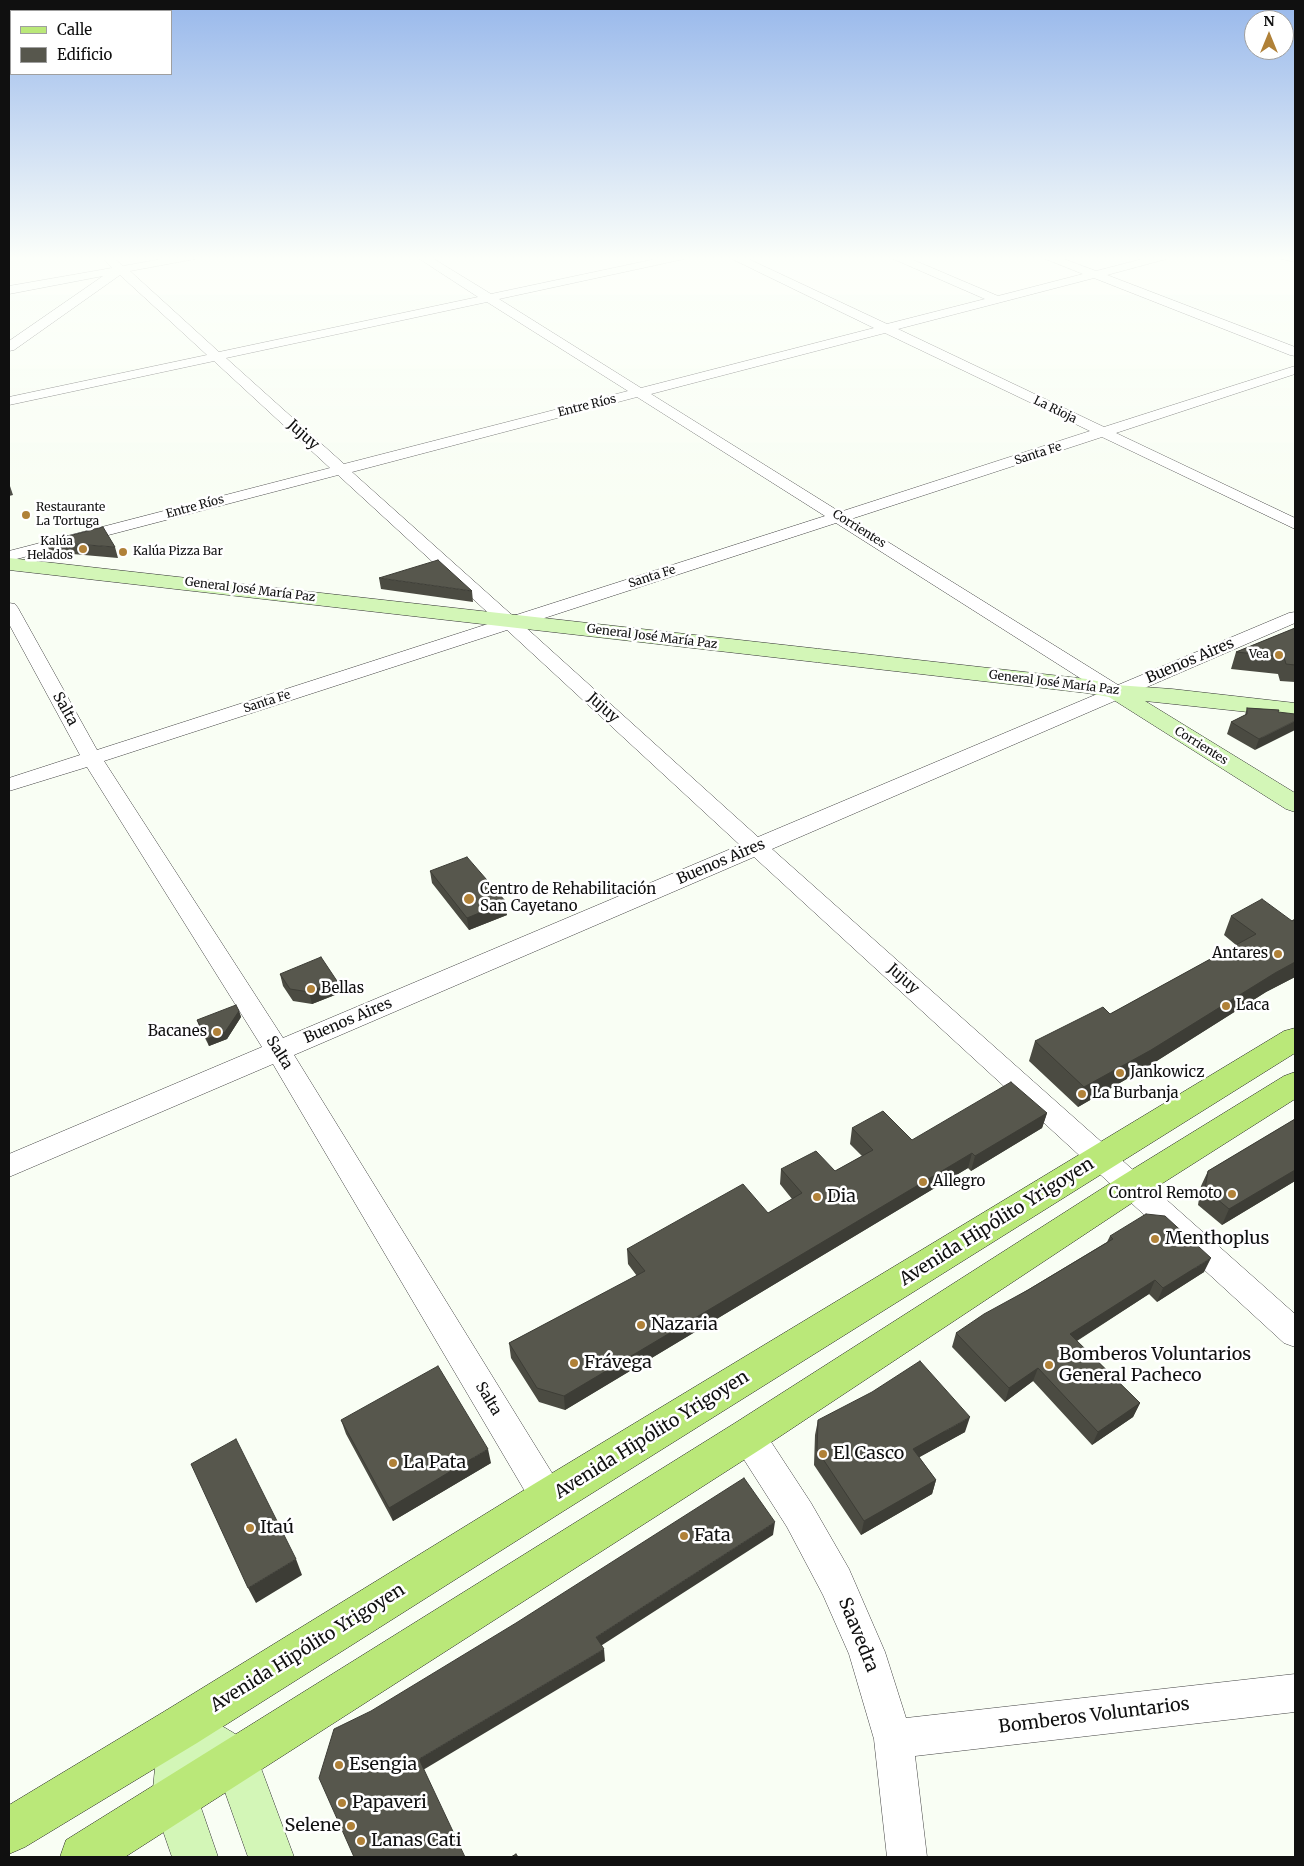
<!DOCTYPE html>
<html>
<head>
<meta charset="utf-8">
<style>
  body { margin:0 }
  #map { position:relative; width:1304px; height:1866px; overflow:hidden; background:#f9fef4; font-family:Merriweather,serif }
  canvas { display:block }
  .frame { position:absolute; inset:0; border:10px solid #101010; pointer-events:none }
  .legend { position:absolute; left:10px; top:10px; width:162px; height:65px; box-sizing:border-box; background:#fff; border:1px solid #9f9f9f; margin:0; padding:6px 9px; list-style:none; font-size:15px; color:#101010 }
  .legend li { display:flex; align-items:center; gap:10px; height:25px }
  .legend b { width:25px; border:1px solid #9f9f9f }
  .north { position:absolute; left:1244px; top:10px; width:50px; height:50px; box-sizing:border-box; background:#fff; border:1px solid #9f9f9f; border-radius:50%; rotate:0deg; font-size:14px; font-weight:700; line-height:20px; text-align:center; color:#101010 }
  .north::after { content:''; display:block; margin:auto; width:18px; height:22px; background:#b08138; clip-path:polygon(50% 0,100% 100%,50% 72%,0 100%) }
</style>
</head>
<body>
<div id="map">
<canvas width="1304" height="1866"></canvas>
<div class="frame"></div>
<ul class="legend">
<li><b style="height:6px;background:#bae879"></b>Calle</li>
<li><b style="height:14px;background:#57574d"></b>Edificio</li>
</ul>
<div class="north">N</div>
</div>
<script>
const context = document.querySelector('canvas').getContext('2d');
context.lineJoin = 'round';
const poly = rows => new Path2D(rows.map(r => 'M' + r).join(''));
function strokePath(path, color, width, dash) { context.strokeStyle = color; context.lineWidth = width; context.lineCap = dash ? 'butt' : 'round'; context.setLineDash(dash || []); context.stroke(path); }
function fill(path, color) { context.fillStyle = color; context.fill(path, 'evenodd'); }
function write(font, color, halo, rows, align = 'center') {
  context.font = font + ' Merriweather,serif'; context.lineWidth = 5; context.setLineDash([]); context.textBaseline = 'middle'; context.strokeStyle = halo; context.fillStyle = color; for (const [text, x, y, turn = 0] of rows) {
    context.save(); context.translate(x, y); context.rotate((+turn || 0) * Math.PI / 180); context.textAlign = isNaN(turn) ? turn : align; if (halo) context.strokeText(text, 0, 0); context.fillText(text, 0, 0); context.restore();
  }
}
const street = poly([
  [100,256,112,256,123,266,178,256,201,256,195,259,130,271,219,352,478,297,418,258,416,256,429,256,491,294,670,256,690,256,684,259,499,299,641,388,874,328,730,258,728,256,742,256,887,324,985,299,891,258,889,256,904,256,998,296,1083,274,1043,258,1041,256,1056,256,1096,271,1154,256,1172,256,1170,258,1107,275,1295,347,1295,356,1290,355,1094,278,898,329,1104,427,1295,366,1295,374,1116,433,1295,518,1295,529,1102,437,851,519,1118,685,1289,613,1295,612,1295,623,772,849,1295,1314,1295,1347,1284,1343,754,857,294,1055,560,1486,565,1498,560,1510,548,1515,536,1510,273,1064,9,1177,9,1154,262,1047,87,767,9,791,9,778,80,755,9,624,9,603,15,604,18,608,97,750,497,621,338,475,9,561,9,551,330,468,214,361,9,405,9,397,207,355,120,275,14,350,9,351,9,341,103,276,9,294,9,286,112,268,100,256],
  [487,302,628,391,344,464,226,358,487,302],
  [885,333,1090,431,840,512,651,394,885,333],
  [637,397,825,516,513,616,352,472,637,397],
  [836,523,1102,692,758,837,523,625,836,523],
  [507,630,740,845,283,1038,104,761,507,630],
  [1275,256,1295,256,1295,262,1277,258,1275,256],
  [748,1421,760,1425,811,1503,849,1569,885,1652,906,1718,1295,1674,1295,1712,915,1756,927,1857,887,1857,874,1739,849,1654,823,1595,787,1527,736,1447,732,1436,736,1425,748,1421]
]);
const secondary = poly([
  [9,558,1087,679,1116,685,1172,689,1295,703,1295,717,1145,701,1295,793,1295,812,1286,809,1109,697,1087,693,9,570,9,558],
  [181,1705,197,1711,252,1744,294,1857,248,1857,219,1775,200,1764,198,1799,218,1857,172,1857,152,1799,159,1727,165,1711,181,1705]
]);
const primary = poly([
  [1295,1028,1295,1053,562,1512,197,1743,25,1847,9,1854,9,1805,165,1711,534,1484,1284,1031,1295,1028],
  [1295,1072,1295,1099,1144,1195,761,1449,125,1857,60,1857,66,1840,735,1423,1120,1177,1284,1076,1295,1072]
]);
const wall = poly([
  [46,542,115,547,118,558,50,552],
  [379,578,472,591,473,602,381,589],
  [1295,628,1295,682,1280,681,1278,674,1231,669,1236,652],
  [1247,708,1279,710,1255,750,1227,734,1231,722,1245,715],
  [430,871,507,915,469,930,432,883],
  [1231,916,1292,921,1295,919,1295,977,1266,992,1144,1069,1078,1107,1029,1061,1035,1041,1110,1014,1236,945,1224,935],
  [280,974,340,993,312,1004,293,1001,283,986],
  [239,1011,241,1017,227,1039,209,1046,199,1026,197,1020],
  [1047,1113,1042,1128,971,1171,968,1168,565,1410,539,1402,511,1358,509,1343,637,1276,628,1264,627,1249,768,1213,792,1199,780,1184,781,1169,835,1171,862,1156,850,1144,852,1128,912,1140],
  [1295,1119,1295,1181,1222,1225,1198,1205,1201,1186,1208,1171],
  [1110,1236,1204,1272,1157,1302,1149,1294,1077,1341,1140,1403,1133,1417,1092,1445,1033,1381,1005,1402,952,1347,956,1333,1107,1242],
  [341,1420,491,1463,393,1521,346,1434],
  [818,1420,965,1432,919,1457,936,1480,932,1494,861,1535,814,1465,815,1435]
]);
const shadedWall = poly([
  [9,483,13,495,9,496],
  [1295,721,1295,730,1255,750,1259,739],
  [506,902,507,915,469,930,467,918],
  [1295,962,1295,977,1266,992,1144,1069,1078,1107,1084,1087,1275,973],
  [337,981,340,993,312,1004,309,992],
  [239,1011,241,1017,227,1039,209,1046,207,1039],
  [1047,1113,1042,1128,971,1171,975,1156],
  [972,1153,968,1168,565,1410,564,1396],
  [1295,1170,1295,1181,1222,1225,1229,1209],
  [1211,1258,1204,1272,1157,1302,1163,1288],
  [1155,1280,1149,1294,1065,1348,1070,1334],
  [1038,1368,1033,1381,1005,1402,1009,1388],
  [1140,1403,1133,1417,1092,1445,1098,1432],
  [970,1417,965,1432,909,1463,913,1449],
  [488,1449,491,1463,393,1521,389,1508],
  [936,1480,932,1494,861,1535,864,1521],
  [775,1522,773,1535,596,1649,596,1637],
  [296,1559,302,1575,256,1603,248,1588],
  [604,1649,605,1661,423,1770,419,1759]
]);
const building = poly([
  [103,527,115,547,46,542,103,527],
  [438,560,472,591,379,578,438,560],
  [1295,628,1295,665,1286,664,1284,657,1236,652,1295,628],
  [1247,708,1279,710,1278,712,1295,714,1295,721,1259,739,1231,722,1247,714,1247,708],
  [467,857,506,902,467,918,430,871,467,857],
  [1262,899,1292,921,1295,919,1295,962,1275,973,1151,1050,1084,1087,1035,1041,1103,1007,1110,1014,1256,934,1231,916,1262,899],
  [321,957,337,981,309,992,290,989,280,974,321,957],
  [236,1005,239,1011,225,1032,207,1039,197,1020,236,1005],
  [1011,1082,1047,1113,975,1156,972,1153,564,1396,537,1388,509,1343,645,1271,627,1249,743,1184,768,1213,802,1193,781,1169,816,1151,835,1171,873,1150,852,1128,883,1111,912,1140,1011,1082],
  [1295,1119,1295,1170,1229,1209,1205,1189,1208,1171,1295,1119],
  [1146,1214,1165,1216,1211,1258,1163,1288,1155,1280,1070,1334,1140,1403,1098,1432,1038,1368,1009,1388,956,1333,984,1314,1028,1290,1113,1239,1110,1236,1146,1214],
  [920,1361,970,1417,913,1449,936,1480,864,1521,817,1450,818,1420,872,1392,920,1361],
  [438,1366,488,1449,389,1508,341,1420,438,1366],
  [236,1439,296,1559,248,1588,191,1464,236,1439],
  [744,1478,775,1522,596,1637,604,1649,419,1759,465,1857,354,1857,319,1778,334,1729,371,1711,516,1623,744,1478],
  [516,1854,518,1857,511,1857,516,1854]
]);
const markers = [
  [26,515,5,"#b08138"],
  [83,549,5,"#b08138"],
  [123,552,5,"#b08138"],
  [1279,655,5,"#b08138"],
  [469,899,6,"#b08138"],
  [1278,954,5,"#b08138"],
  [311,989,5,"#b08138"],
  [1226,1006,5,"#b08138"],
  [217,1032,5,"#b08138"],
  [1120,1073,5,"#b08138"],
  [1082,1094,5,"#b08138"],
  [923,1182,5,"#b08138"],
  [1232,1194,5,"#b08138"],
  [817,1197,5,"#b08138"],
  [1155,1239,5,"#b08138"],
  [641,1325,5,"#b08138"],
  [574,1363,5,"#b08138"],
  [1049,1365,5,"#b08138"],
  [823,1454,5,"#b08138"],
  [393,1463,5,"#b08138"],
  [250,1528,5,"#b08138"],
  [684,1536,5,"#b08138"],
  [339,1765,5,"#b08138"],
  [342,1803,5,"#b08138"],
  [351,1826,5,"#b08138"],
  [361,1841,5,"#b08138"]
];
const farStreetnames = [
  ["Entre Ríos",587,406,-14],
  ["La Rioja",1055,410,26],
  ["Santa Fe",1038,454,-18],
  ["Entre Ríos",195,507,-15],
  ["Corrientes",859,529,32],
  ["Santa Fe",652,577,-18],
  ["General José María Paz",250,590,7],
  ["General José María Paz",652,637,7],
  ["General José María Paz",1054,683,7],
  ["Santa Fe",267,702,-18],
  ["Corrientes",1201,746,32]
];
const farPoinames = [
  ["Restaurante",36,508],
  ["La Tortuga",36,522],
  ["Kalúa",73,542,"right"],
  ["Helados",73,556,"right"],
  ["Kalúa Pizza Bar",133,552],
  ["Vea",1269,655,"right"]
];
const streetNames = [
  ["Jujuy",303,435,42],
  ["Buenos Aires",1190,661,-23],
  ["Jujuy",603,708,42],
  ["Salta",65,709,61],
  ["Buenos Aires",721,862,-23],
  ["Jujuy",903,979,42],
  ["Buenos Aires",348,1021,-23],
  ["Salta",279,1053,58],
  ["Salta",488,1399,59]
];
const poiNames = [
  ["Centro de Rehabilitación",480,890],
  ["San Cayetano",480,907],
  ["Antares",1268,954,"right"],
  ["Bellas",321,989],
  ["Laca",1236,1006],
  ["Bacanes",207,1032,"right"],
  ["Jankowicz",1130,1073],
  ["La Burbanja",1092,1094],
  ["Allegro",933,1182],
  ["Control Remoto",1222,1194,"right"]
];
const nearPoinames = [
  ["Dia",827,1197],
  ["Menthoplus",1165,1239],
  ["Nazaria",651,1325],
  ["Bomberos Voluntarios",1059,1355],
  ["General Pacheco",1059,1376],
  ["Frávega",584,1363],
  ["El Casco",833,1454],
  ["La Pata",403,1463],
  ["Itaú",260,1528],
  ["Fata",694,1536],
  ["Esengia",349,1765],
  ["Papaveri",352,1803],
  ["Selene",341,1826,"right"],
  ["Lanas Cati",371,1841]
];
const nearStreetnames = [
  ["Avenida Hipólito Yrigoyen",997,1222,-32],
  ["Avenida Hipólito Yrigoyen",652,1435,-32],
  ["Saavedra",858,1635,68],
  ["Avenida Hipólito Yrigoyen",308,1648,-32],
  ["Bomberos Voluntarios",1094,1716,-7]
];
strokePath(street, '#434343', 1);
strokePath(secondary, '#323232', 1);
strokePath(primary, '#212121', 1);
fill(street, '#fff');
fill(secondary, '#d3f6b7');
fill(primary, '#bae879');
fill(wall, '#4b4b42');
fill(shadedWall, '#3d3d36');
fill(building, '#57574d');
strokePath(building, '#3d3d36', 1);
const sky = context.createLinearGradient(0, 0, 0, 517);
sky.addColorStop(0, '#98b8eb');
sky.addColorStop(0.5, '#fcfffa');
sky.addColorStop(1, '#fcfffa00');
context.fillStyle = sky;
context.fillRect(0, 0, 1304, 517);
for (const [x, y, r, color] of markers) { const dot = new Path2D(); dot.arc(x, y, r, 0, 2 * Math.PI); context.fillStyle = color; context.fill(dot); strokePath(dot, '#fff', 2); }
write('12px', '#101010', '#fff', farStreetnames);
write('12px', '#101010', '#fff', farPoinames, 'left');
write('15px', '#101010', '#fff', streetNames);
write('15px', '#101010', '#fff', poiNames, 'left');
write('18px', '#101010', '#fff', nearPoinames, 'left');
write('18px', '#101010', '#fff', nearStreetnames);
</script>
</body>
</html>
